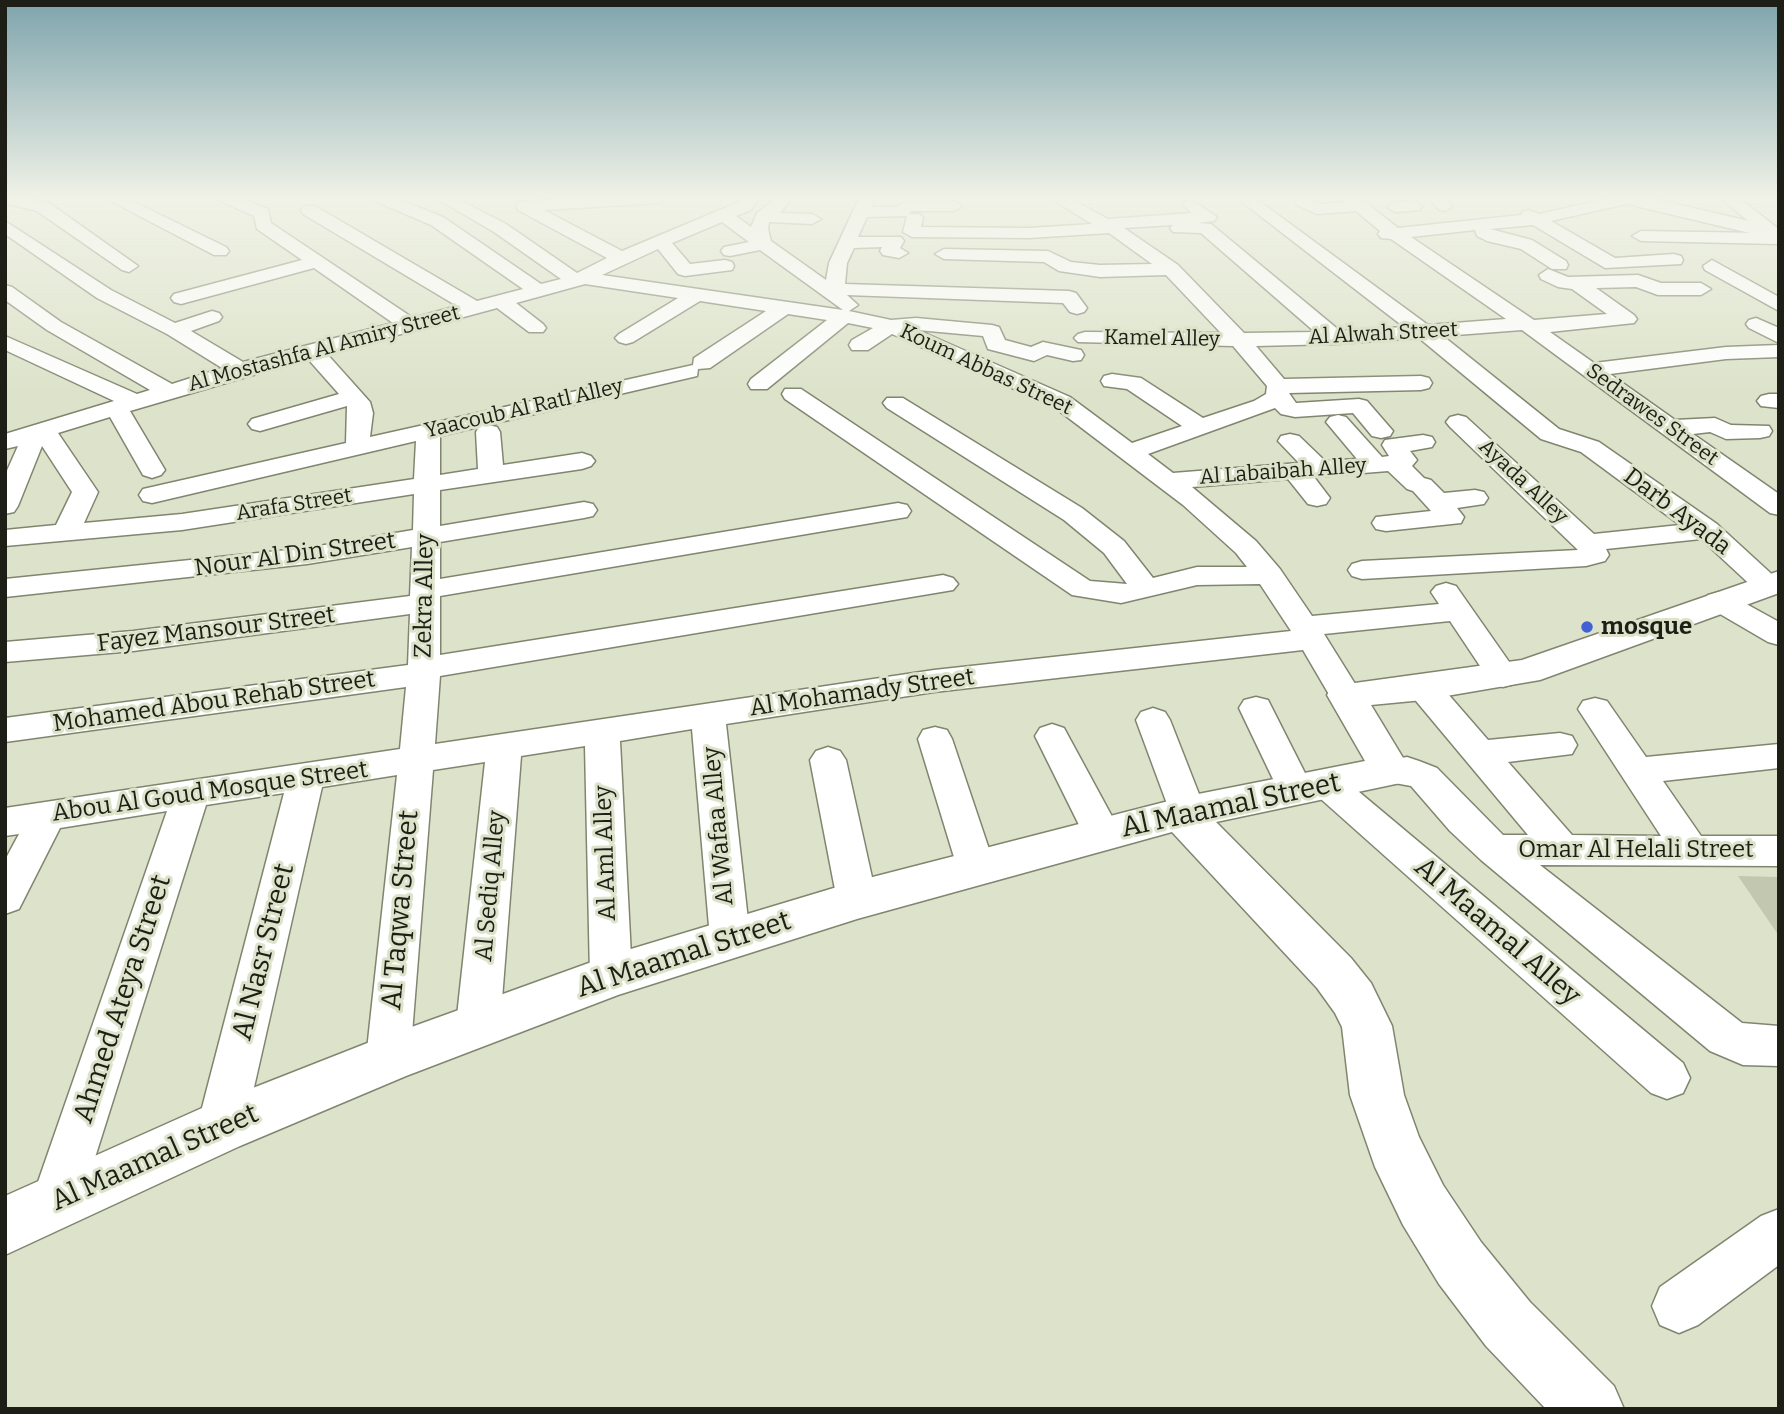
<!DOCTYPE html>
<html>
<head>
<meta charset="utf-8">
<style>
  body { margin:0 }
  #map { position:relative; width:1784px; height:1414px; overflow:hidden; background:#dde3ca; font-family:Bitter,serif }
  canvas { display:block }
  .frame { position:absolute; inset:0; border:7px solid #1d1f16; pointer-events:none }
</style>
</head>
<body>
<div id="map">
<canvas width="1784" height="1414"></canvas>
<div class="frame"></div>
</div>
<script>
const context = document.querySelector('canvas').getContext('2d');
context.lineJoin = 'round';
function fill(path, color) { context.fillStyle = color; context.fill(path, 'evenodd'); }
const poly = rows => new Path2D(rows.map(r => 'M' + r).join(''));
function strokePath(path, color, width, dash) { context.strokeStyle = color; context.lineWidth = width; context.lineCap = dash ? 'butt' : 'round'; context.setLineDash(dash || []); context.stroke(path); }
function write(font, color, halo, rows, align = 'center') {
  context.font = font + ' Bitter,serif'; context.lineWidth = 6; context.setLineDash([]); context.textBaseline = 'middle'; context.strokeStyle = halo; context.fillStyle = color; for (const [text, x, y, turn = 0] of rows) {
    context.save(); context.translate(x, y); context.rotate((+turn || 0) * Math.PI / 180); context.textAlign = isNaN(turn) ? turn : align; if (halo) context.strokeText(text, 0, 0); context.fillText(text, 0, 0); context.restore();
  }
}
const building = poly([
  [1738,876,1779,877,1779,936]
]);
const minor = poly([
  [5,198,26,198,49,203,138,266,129,272,122,270,37,211,5,203,5,198],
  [105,198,126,198,226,247,229,251,226,255,214,255,105,198],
  [218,198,240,198,268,209,271,223,413,318,457,306,303,214,301,210,303,206,315,206,477,301,523,289,431,225,375,201,373,198,395,198,443,217,541,284,561,279,494,232,436,198,456,198,506,224,577,273,607,258,518,210,516,206,518,202,577,198,667,198,659,203,544,210,622,251,739,202,743,198,759,198,751,210,736,216,751,227,757,213,776,198,788,198,790,201,780,213,812,214,821,219,812,224,769,222,768,229,771,241,826,280,829,263,859,198,875,198,871,207,897,207,906,201,954,201,962,206,954,211,911,211,909,214,920,214,923,218,921,227,1029,228,1092,224,1050,198,1070,198,1108,219,1192,213,1182,204,1190,199,1217,217,1214,221,1198,223,1211,224,1340,331,1404,327,1237,198,1255,198,1428,325,1506,319,1391,239,1381,238,1378,234,1380,231,1356,211,1317,214,1297,205,1295,201,1297,198,1310,198,1320,204,1345,202,1342,198,1360,198,1398,228,1521,215,1523,211,1529,210,1539,214,1610,198,1641,198,1639,201,1551,221,1615,258,1674,254,1681,256,1683,260,1681,264,1605,268,1533,225,1490,229,1532,240,1566,261,1568,265,1566,269,1552,269,1521,249,1487,241,1477,236,1475,230,1411,237,1534,320,1607,314,1572,289,1558,287,1541,279,1539,275,1548,269,1568,277,1638,275,1661,283,1701,283,1711,289,1701,295,1658,295,1636,287,1596,288,1634,315,1637,319,1634,323,1550,332,1594,363,1726,347,1779,345,1779,357,1726,359,1610,374,1675,420,1715,418,1731,425,1769,426,1772,431,1769,436,1760,438,1726,439,1710,432,1693,434,1779,494,1779,515,1770,513,1522,330,1443,336,1559,429,1599,442,1717,524,1777,579,1779,589,1767,594,1757,591,1701,539,1606,549,1609,555,1605,561,1586,566,1362,579,1352,576,1348,570,1352,564,1362,561,1578,550,1450,427,1446,422,1450,417,1458,415,1466,417,1594,534,1680,525,1581,452,1541,439,1419,338,1335,344,1256,346,1284,379,1421,376,1429,378,1432,383,1429,388,1421,390,1289,393,1296,403,1359,399,1367,401,1393,431,1390,436,1381,438,1372,436,1353,413,1295,417,1281,414,1275,408,1148,454,1173,473,1299,463,1278,441,1281,436,1290,434,1299,436,1325,461,1357,459,1326,422,1330,417,1338,415,1346,417,1382,457,1389,456,1382,445,1385,440,1423,435,1432,437,1435,442,1432,447,1410,451,1417,460,1412,466,1424,478,1431,480,1444,493,1475,490,1484,492,1488,498,1484,504,1457,508,1464,517,1461,523,1386,531,1376,529,1372,523,1376,517,1431,511,1413,491,1407,489,1388,471,1314,477,1330,498,1326,504,1317,506,1308,504,1288,479,1192,487,1256,541,1280,569,1312,616,1439,604,1431,592,1436,586,1446,583,1456,586,1519,676,1514,684,1503,687,1492,684,1450,621,1324,634,1362,695,1358,703,1346,706,1334,703,1303,650,934,692,726,724,750,938,744,950,730,955,716,950,710,938,692,729,620,741,632,976,626,989,611,994,596,989,590,976,585,746,521,756,500,1025,493,1039,478,1045,463,1039,456,1025,485,762,433,770,410,1059,404,1074,388,1080,372,1074,366,1059,397,775,322,787,245,1127,238,1143,221,1150,204,1143,197,1127,284,793,206,805,81,1202,74,1220,56,1227,38,1220,31,1202,167,811,60,828,19,909,5,914,5,860,19,834,5,836,5,808,400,749,406,687,5,742,5,718,408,665,410,614,133,651,5,662,5,642,133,631,410,596,412,547,307,564,5,597,5,579,307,548,413,530,414,494,182,530,5,546,5,530,56,525,72,492,42,446,18,506,14,512,5,514,5,475,18,446,5,449,5,434,114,401,5,350,5,336,137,394,150,390,47,330,5,300,5,285,12,287,61,322,172,384,222,368,167,334,97,298,5,234,5,221,111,290,175,323,212,311,219,313,222,317,219,321,191,331,243,362,393,323,314,268,181,304,174,302,171,298,174,294,302,260,257,229,254,216,220,201,218,198],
  [907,216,903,232,912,237,1029,238,1109,233,1152,264,1100,265,1071,262,1048,251,944,249,935,254,944,259,1044,262,1059,271,1100,277,1166,275,1221,333,1085,332,1078,334,1074,338,1078,342,1233,346,1267,386,1266,394,1254,401,1203,418,1141,378,1112,374,1104,376,1101,381,1104,386,1127,389,1182,426,1132,443,1070,397,918,330,983,336,988,349,1034,361,1047,355,1073,361,1081,360,1084,355,1081,350,1043,342,1031,347,1005,340,999,327,992,325,916,318,891,320,849,311,858,305,847,295,1063,303,1070,312,1077,314,1084,312,1087,308,1076,293,1069,291,845,284,847,263,854,248,882,247,880,251,883,255,899,258,908,253,900,248,904,241,901,237,858,237,867,217,907,216],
  [722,222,749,242,724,247,721,251,724,255,730,256,760,250,843,310,602,275,658,249,678,274,685,276,732,270,734,266,732,262,725,260,690,264,672,243,722,222],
  [1173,225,1170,228,1173,232,1201,233,1315,332,1244,333,1178,265,1124,228,1173,225],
  [585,284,678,298,619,334,615,338,619,342,626,344,633,342,700,301,766,311,694,358,693,365,370,437,373,413,370,402,327,354,497,308,529,332,543,332,546,328,543,324,516,303,585,284],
  [788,314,827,320,751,379,748,384,751,389,767,389,848,323,873,328,852,340,849,345,852,350,868,350,892,334,1054,407,1183,505,1236,553,1247,567,1197,567,1153,578,1124,541,1082,508,903,398,887,398,883,403,887,408,1064,520,1104,553,1127,584,1090,581,801,389,785,389,782,394,785,399,1072,595,1121,603,1197,585,1260,584,1291,631,934,670,435,744,440,676,953,590,958,584,953,578,943,575,440,655,440,596,907,517,911,511,907,505,898,503,440,579,440,542,584,518,593,516,597,510,593,504,584,502,440,526,440,490,582,469,591,466,595,461,591,456,582,453,503,465,500,432,497,427,488,425,479,427,476,432,478,469,440,475,440,436,697,376,698,369,710,368,788,314],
  [308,359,339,394,252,419,248,424,252,429,260,431,347,406,346,443,143,489,139,495,143,501,152,503,416,441,414,479,182,514,84,523,98,492,58,433,110,417,143,475,152,478,161,475,165,470,130,411,308,359],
  [1429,198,1446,198,1453,206,1445,211,1439,210,1429,198],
  [1721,198,1739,198,1776,227,1779,244,1641,241,1632,236,1641,231,1762,233,1721,198],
  [1414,201,1422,206,1420,210,1395,212,1387,207,1395,202,1414,201],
  [1712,260,1779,297,1779,311,1705,270,1703,266,1712,260],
  [1756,318,1779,328,1779,343,1749,328,1746,324,1749,320,1756,318],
  [1769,394,1779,394,1779,408,1761,406,1757,401,1761,396,1769,394],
  [1719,592,1730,595,1779,622,1779,645,1768,642,1708,607,1704,601,1708,595,1719,592],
  [1423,676,1435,679,1488,740,1560,733,1572,736,1577,745,1572,754,1508,762,1572,835,1661,836,1578,709,1583,701,1595,698,1607,701,1646,757,1779,744,1779,768,1663,781,1701,836,1779,836,1779,866,1540,865,1742,1023,1779,1026,1779,1066,1743,1065,1710,1051,1481,860,1450,831,1411,786,1378,780,1373,771,1378,762,1407,757,1419,761,1437,768,1503,835,1528,835,1411,695,1407,687,1411,679,1423,676],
  [1256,697,1268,700,1310,783,1314,776,1327,772,1340,776,1683,1063,1690,1078,1683,1093,1667,1099,1651,1093,1313,792,1309,800,1296,804,1283,800,1239,708,1244,700,1256,697],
  [1153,708,1165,712,1170,720,1206,812,1201,822,1188,826,1175,822,1170,812,1136,720,1141,712,1153,708],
  [1052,724,1064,728,1122,835,1116,845,1103,849,1090,845,1084,835,1035,736,1040,728,1052,724],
  [935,727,947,730,952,739,995,867,990,878,976,882,962,878,957,867,918,739,923,730,935,727],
  [828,747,840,751,846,760,877,900,871,911,857,916,843,911,837,900,810,760,816,751,828,747],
  [1779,1209,1779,1265,1698,1325,1679,1333,1660,1325,1652,1306,1660,1287,1761,1216,1779,1209]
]);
const tertiary = poly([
  [1616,198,1650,198,1779,228,1779,240,1619,202,1616,198],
  [1779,571,1779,593,1540,680,1423,700,1371,705,1411,771,1405,782,1216,822,1351,958,1371,983,1392,1026,1404,1095,1419,1137,1443,1185,1481,1242,1530,1302,1614,1386,1624,1409,1546,1409,1486,1346,1439,1284,1403,1225,1375,1167,1350,1095,1342,1027,1335,1013,1317,988,1172,832,857,919,618,995,406,1076,240,1146,5,1255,5,1196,202,1108,370,1042,611,955,857,881,1188,796,1365,761,1327,695,1333,686,1522,660,1779,571]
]);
const markers = [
  [1587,627,7,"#4261d4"]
];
const farStreetnames = [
  ["Al Alwah Street",1383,334,-3],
  ["Kamel Alley",1162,339,1],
  ["Al Mostashfa Al Amiry Street",324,349,-15],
  ["Koum Abbas Street",986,370,25],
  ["Yaacoub Al Ratl Alley",524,409,-13],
  ["Sedrawes Street",1652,415,36],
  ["Al Labaibah Alley",1283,472,-4],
  ["Ayada Alley",1523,482,43],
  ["Arafa Street",294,505,-9]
];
const streetNames = [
  ["Darb Ayada",1677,512,37],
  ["Nour Al Din Street",295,555,-8],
  ["Zekra Alley",425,596,-89],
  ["Fayez Mansour Street",216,630,-7],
  ["Al Mohamady Street",862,693,-8],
  ["Mohamed Abou Rehab Street",214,702,-8],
  ["Abou Al Goud Mosque Street",210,792,-8],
  ["Al Wafaa Alley",719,826,-95],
  ["Omar Al Helali Street",1636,850],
  ["Al Aml Alley",606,853,-92],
  ["Al Sediq Alley",491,886,-85]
];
const poiNames = [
  ["mosque",1601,627]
];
const nearStreetnames = [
  ["Al Maamal Street",1231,806,-12],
  ["Al Taqwa Street",401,910,-85],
  ["Al Maamal Alley",1497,932,41],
  ["Al Nasr Street",264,952,-76],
  ["Al Maamal Street",684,955,-18],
  ["Ahmed Ateya Street",123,999,-72],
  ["Al Maamal Street",155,1158,-24]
];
fill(building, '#c2c8b0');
strokePath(minor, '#80856f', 3);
strokePath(tertiary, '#80856f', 3);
fill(minor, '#fff');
fill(tertiary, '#fff');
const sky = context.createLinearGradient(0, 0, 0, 396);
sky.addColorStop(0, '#7ea4ac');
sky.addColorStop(0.5, '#f0f2e7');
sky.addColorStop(1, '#f0f2e700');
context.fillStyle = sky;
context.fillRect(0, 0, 1784, 396);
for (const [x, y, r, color] of markers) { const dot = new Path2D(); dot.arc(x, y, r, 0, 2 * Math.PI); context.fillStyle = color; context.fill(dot); strokePath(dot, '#dde3ca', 2.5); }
write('21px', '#1d1f16', '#dde3ca', farStreetnames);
write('24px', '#1d1f16', '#dde3ca', streetNames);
write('bold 24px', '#1d1f16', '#dde3ca', poiNames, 'left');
write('28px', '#1d1f16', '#dde3ca', nearStreetnames);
</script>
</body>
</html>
